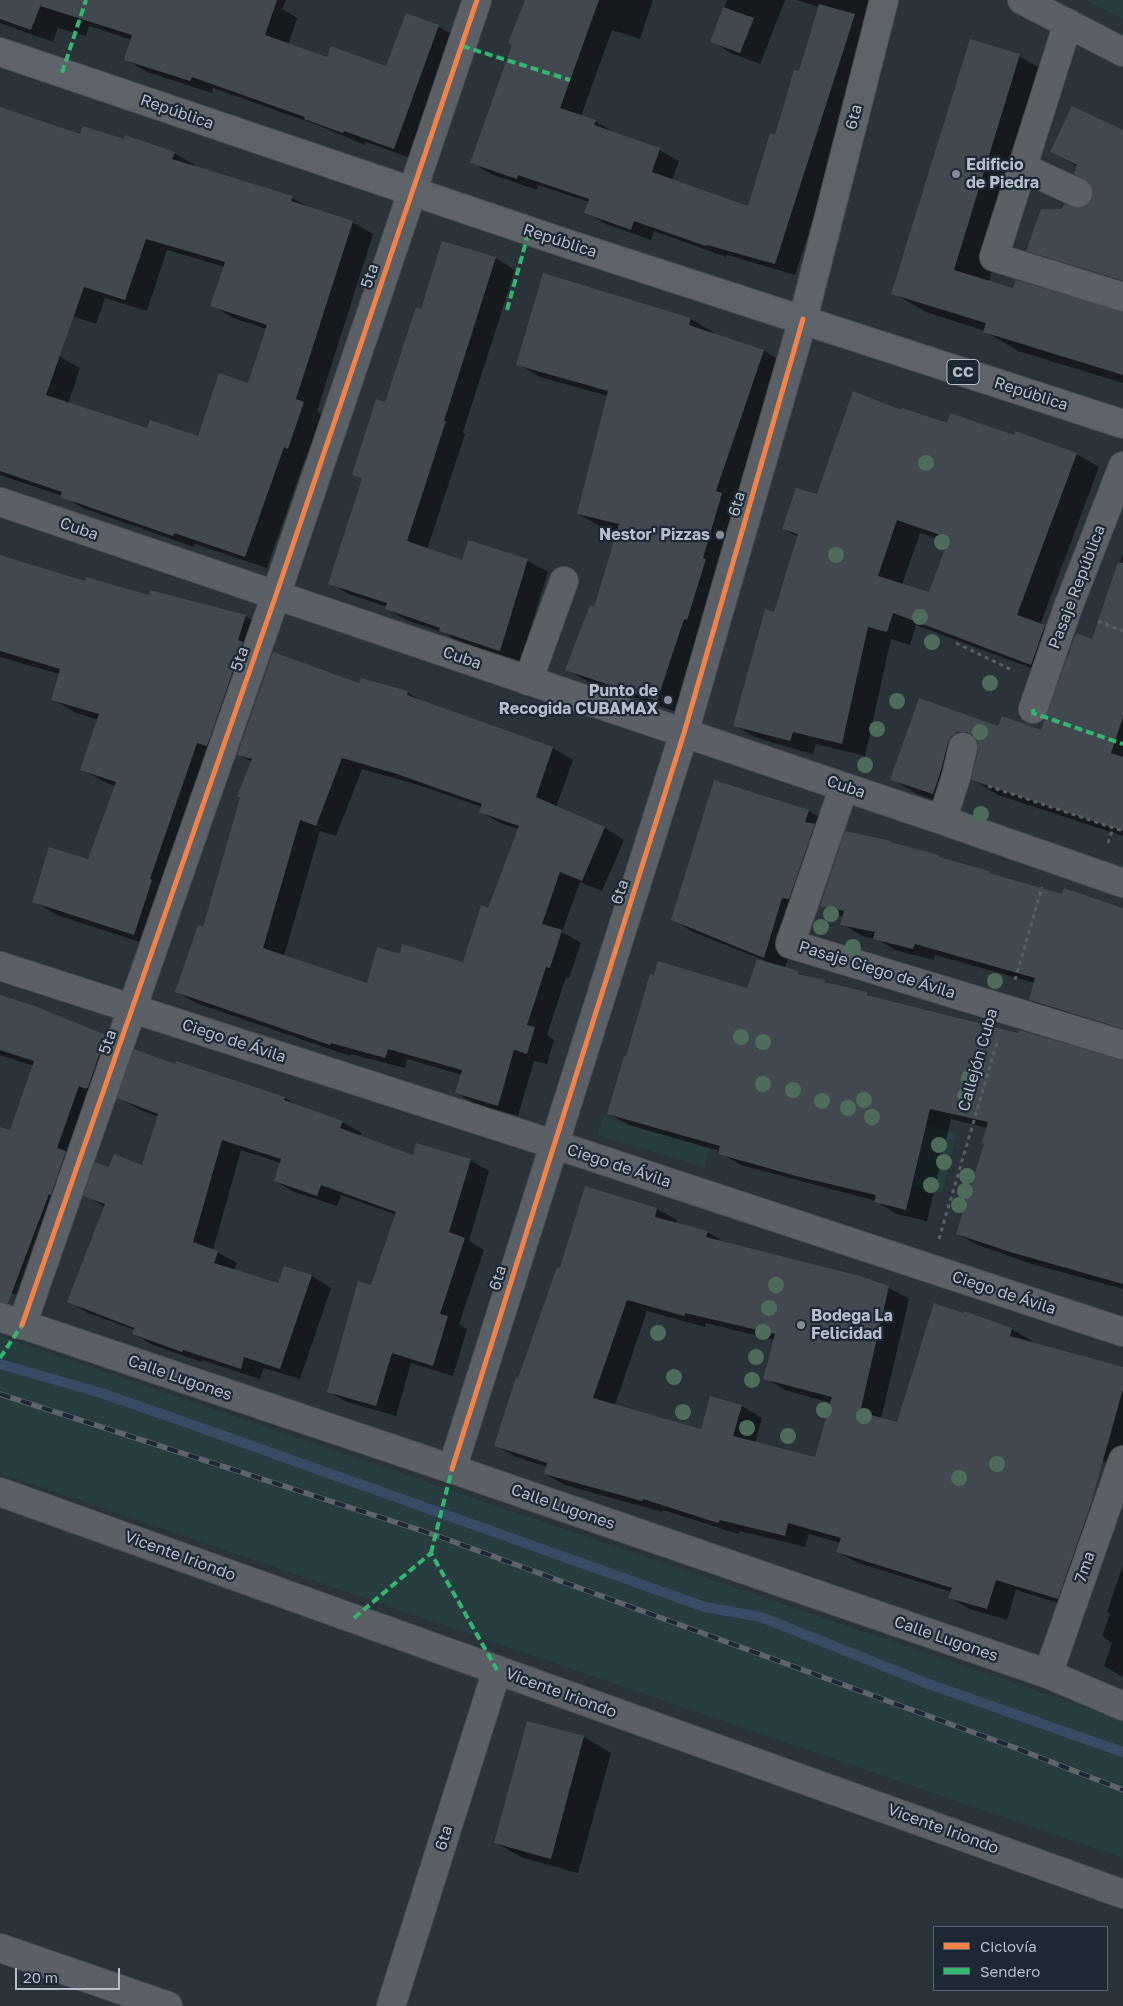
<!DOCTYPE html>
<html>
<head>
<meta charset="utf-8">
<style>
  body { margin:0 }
  #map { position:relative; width:1123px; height:2006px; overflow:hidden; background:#2a323a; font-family:"Golos Text",sans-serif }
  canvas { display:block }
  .legend { position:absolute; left:933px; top:1926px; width:175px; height:65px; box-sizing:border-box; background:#1d2835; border:1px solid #5a6471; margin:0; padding:6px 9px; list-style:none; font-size:15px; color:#b5beca }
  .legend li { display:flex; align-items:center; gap:10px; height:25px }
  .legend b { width:25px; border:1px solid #5a6471 }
  .scale { position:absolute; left:15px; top:1968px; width:105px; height:22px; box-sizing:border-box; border:2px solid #b5beca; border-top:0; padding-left:6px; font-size:15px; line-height:18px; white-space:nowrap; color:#b5beca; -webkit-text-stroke:4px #1d2835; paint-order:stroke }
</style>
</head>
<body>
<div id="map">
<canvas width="1123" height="2006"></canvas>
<ul class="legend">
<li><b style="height:6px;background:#f48246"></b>Ciclovía</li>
<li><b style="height:6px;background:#33b770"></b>Sendero</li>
</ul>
<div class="scale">20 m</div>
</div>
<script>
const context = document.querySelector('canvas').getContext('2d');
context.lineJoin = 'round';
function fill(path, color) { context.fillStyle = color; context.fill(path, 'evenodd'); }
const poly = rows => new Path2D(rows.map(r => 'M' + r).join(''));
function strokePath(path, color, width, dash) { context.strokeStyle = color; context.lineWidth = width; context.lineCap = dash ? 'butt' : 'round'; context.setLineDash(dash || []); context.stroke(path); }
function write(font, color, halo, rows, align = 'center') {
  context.font = font + ' "Golos Text",sans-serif'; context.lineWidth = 4.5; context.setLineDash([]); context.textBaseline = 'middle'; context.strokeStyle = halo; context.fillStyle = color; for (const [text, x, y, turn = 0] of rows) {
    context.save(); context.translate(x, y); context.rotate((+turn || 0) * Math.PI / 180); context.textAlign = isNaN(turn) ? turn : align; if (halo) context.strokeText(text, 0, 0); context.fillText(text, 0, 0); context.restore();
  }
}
const green = poly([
  [1086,0,1123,0,1123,19],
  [603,1117,710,1149,704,1167,597,1135],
  [926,1126,957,1133,942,1193,912,1186],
  [48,1205,54,1207,21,1295,11,1297,0,1294,0,1287,14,1292],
  [0,1336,1123,1720,1123,1858,0,1473]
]);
const shadow = poly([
  [0,0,286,0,282,9,297,18,288,45,328,59,387,68,406,15,439,27,460,39,416,160,366,142,365,145,320,126,213,88,212,93,147,72,126,59,132,40,89,26,86,36,58,28,53,42,0,23],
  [526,0,653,0,640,39,612,30,581,116,595,121,615,133,659,150,679,161,672,180,749,208,800,73,819,7,797,0,884,0,795,275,727,255,726,257,654,231,651,240,606,224,586,212,589,202,538,185,537,190,491,174,471,162,514,45],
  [727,0,785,0,760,64,731,53,711,41],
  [1019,56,1052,75,989,282,1014,290,1123,313,1123,383,1018,351,985,331,926,312,893,293],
  [0,108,81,135,125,141,174,153,195,165,195,167,292,198,312,209,352,222,373,234,317,411,324,416,309,460,305,459,267,568,195,544,194,547,83,508,62,496,0,475,0,339,59,356,80,368,68,404,148,430,198,437,249,385,267,329,233,318,212,305,225,267,167,250,147,311,105,298,96,324,0,291],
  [1123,131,1123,288,1061,269,1028,250,1080,210,1088,206,1094,200,1095,191,1091,183,1078,167,1051,152],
  [443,242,496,258,515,270,463,432,465,434,427,550,462,562,469,542,528,561,548,572,520,661,460,642,445,633,406,620,387,609,387,607,349,594,330,583,363,480,353,475,386,403,422,310],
  [543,275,691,319,713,332,713,334,764,351,786,364,680,713,589,682,567,669,594,608,618,531,600,526,578,514,608,396,540,377,518,364],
  [902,412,947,424,1014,436,1076,454,1099,467,1040,625,1068,640,1055,677,916,625,910,645,891,639,865,756,816,744,813,754,757,738,734,725,774,613,798,537,784,529],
  [920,533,949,542,929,593,902,585],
  [1123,553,1123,836,998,795,973,780,980,749,977,751,958,808,917,794,892,779,920,700,999,728,1042,731,1093,640],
  [0,557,86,583,245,616,269,630,158,948,57,915,33,901,89,861,116,786,106,783,82,769,99,720,76,713,52,699,59,674,0,657],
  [360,684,407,692,427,704,553,748,573,760,556,807,605,828,624,840,602,891,580,882,562,932,581,943,569,978,566,977,547,1035,554,1040,547,1064,534,1061,518,1116,476,1104,456,1093,462,1075,407,1059,405,1068,351,1054,350,1056,196,1003,177,992,204,928,252,762,238,754],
  [362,769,418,785,482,807,481,812,500,823,519,829,489,909,464,964,401,955,368,984,284,956,320,831,336,836],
  [714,781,809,811,830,823,785,968,831,985,867,994,875,998,1123,1061,1123,1289,1032,1264,978,1245,957,1234,985,1144,987,1128,951,1119,927,1221,896,1214,876,1201,741,1165,720,1153,720,1151,629,1125,608,1113,748,990,766,961,693,932,672,919],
  [890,842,994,876,1063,895,1065,889,1123,908,1123,1033,1051,1011,1030,1000,1035,983,935,955,934,960,895,950,877,939,862,936,842,924,843,917,821,905],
  [0,997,106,1036,129,1049,36,1302,0,1289,0,1128,11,1132,34,1066,0,1055],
  [177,1062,285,1098,300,1107,342,1122,362,1133,360,1136,414,1156,470,1160,489,1171,469,1241,484,1250,459,1324,467,1329,453,1376,411,1363,396,1416,347,1402,328,1391,372,1287,397,1215,341,1195,337,1206,294,1192,275,1181,281,1163,241,1150,213,1250,237,1263,234,1270,279,1285,285,1268,312,1276,331,1288,300,1379,264,1368,260,1379,202,1360,202,1362,153,1345,133,1334,135,1330,88,1313,68,1301,105,1207,85,1195,109,1169,142,1166,159,1117,138,1109,119,1098,176,1066],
  [657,1209,677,1220,676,1224,707,1232,727,1244,888,1287,909,1299,881,1419,897,1424,964,1312,1012,1329,1032,1341,1031,1343,1123,1368,1123,1468,1067,1450,1090,1504,1111,1515,1078,1609,1016,1590,1007,1620,970,1609,950,1598,952,1592,858,1563,838,1552,841,1543,809,1534,805,1547,740,1531,739,1534,663,1510,662,1512,565,1485,545,1474,547,1467,516,1457,496,1446,561,1269],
  [647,1311,705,1327,706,1323,775,1340,765,1378,785,1390,831,1403,816,1459,755,1443,762,1418,742,1406,711,1398,702,1430,615,1405],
  [1123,1565,1123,1677,1104,1666,1112,1643,1102,1636,1110,1614,1107,1612],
  [528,1723,584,1737,611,1753,578,1873,523,1858,496,1843]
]);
const stream = poly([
  [0,1364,98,1392,185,1422,705,1607,761,1617,926,1683,1123,1752]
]);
const building = poly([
  [0,0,277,0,265,35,327,57,331,46,386,66,406,13,439,25,394,149,344,131,343,133,304,119,305,117,192,77,190,81,124,60,132,35,40,6,41,4,31,30,0,19],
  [525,0,599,0,560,108,596,120,594,125,660,148,652,172,748,206,770,133,775,135,794,70,799,71,819,4,855,14,775,264,707,245,706,246,634,221,631,230,584,213,589,199,518,175,517,179,470,163,512,45,508,43],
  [723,7,754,18,740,53,710,42],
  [970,39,1020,54,954,270,1013,288,1016,280,1123,312,1123,375,983,332,986,323,891,294],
  [1072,106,1123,130,1123,281,1026,251,1041,209,1062,209,1064,204,1080,208,1087,205,1092,199,1093,191,1090,184,1074,174,1077,165,1050,152],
  [0,107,80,134,83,126,124,139,125,135,175,152,172,159,293,196,291,201,353,221,296,399,304,402,288,449,284,447,245,557,174,533,173,536,60,497,62,492,0,471],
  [146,239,225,262,210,306,267,325,248,383,219,373,198,436,150,420,147,428,46,395,84,287,125,300],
  [442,241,496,257,444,421,446,421,407,541,462,560,468,540,528,559,500,651,439,631,440,628,385,609,387,603,328,584,362,479,352,475,376,399,385,402,416,307,421,309],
  [543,273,691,318,689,325,764,350,716,491,722,493,703,558,706,559,687,620,684,619,657,701,565,670,590,605,594,607,619,524,577,514,608,391,516,365],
  [853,391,901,410,902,408,947,423,950,413,1014,435,1015,431,1077,453,1017,615,1045,625,1031,665,893,613,887,632,868,627,842,744,793,732,790,741,733,726,765,609,774,612,798,534,782,529,796,488,817,494],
  [897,520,949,538,929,592,878,576],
  [0,555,85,581,86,577,149,595,150,590,246,615,238,640,243,642,207,746,197,743,150,879,152,880,134,935,32,902,49,847,88,859,116,782,80,770,99,714,51,700,60,669,0,651],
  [1118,562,1123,563,1123,717,1111,753,1123,757,1123,831,971,780,978,751,978,743,973,735,966,732,958,732,951,737,948,743,941,770,933,794,890,780,919,698,998,726,1002,716,1041,730,1076,633,1092,639],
  [273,652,359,683,361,678,408,691,407,695,553,747,536,797,605,827,582,881,560,872,542,924,562,930,550,968,546,967,527,1025,535,1027,527,1054,514,1050,498,1106,455,1093,462,1070,388,1049,385,1058,331,1043,330,1045,175,992,198,925,203,927,240,798,237,796,252,759,237,755],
  [342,758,397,774,482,804,479,812,519,826,488,908,481,905,463,962,402,944,400,954,377,947,367,983,263,948,300,820,316,826],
  [714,780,809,810,805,822,815,824,789,899,782,898,764,958,671,920],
  [845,831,891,841,890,842,939,855,939,857,989,871,989,873,1062,894,1064,888,1123,908,1123,1029,1029,1000,1035,978,915,944,913,949,873,939,875,932,840,925,844,911,820,906],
  [757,959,799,971,798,974,825,980,824,982,867,992,867,995,1018,1033,1019,1030,1123,1060,1123,1284,1010,1252,956,1234,984,1144,982,1143,988,1122,930,1109,906,1210,874,1202,876,1195,796,1176,718,1154,720,1146,607,1114,624,1056,626,1056,650,974,654,975,658,961,747,988],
  [0,995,32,1005,106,1035,88,1087,86,1089,79,1086,57,1148,66,1151,51,1195,49,1194,8,1303,0,1302,0,1127,10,1130,34,1061,0,1050],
  [134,1049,175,1064,176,1061,285,1097,284,1100,343,1121,340,1128,413,1155,416,1143,471,1159,449,1232,465,1238,440,1314,448,1316,433,1366,392,1353,376,1406,327,1392,358,1281,371,1285,396,1212,321,1185,317,1196,274,1181,281,1159,222,1140,193,1242,218,1251,214,1263,278,1283,284,1266,312,1275,280,1369,244,1357,241,1369,183,1350,182,1352,132,1334,134,1328,67,1302,105,1204,83,1196,95,1162,109,1167,114,1154,142,1165,158,1114,117,1098],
  [585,1186,657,1208,655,1217,708,1231,706,1237,860,1276,889,1286,860,1412,897,1422,934,1303,963,1313,964,1311,1012,1328,1010,1336,1123,1367,1123,1389,1090,1507,1058,1599,996,1580,987,1609,948,1598,952,1588,836,1552,841,1538,788,1523,785,1536,720,1520,718,1523,643,1499,642,1501,544,1474,547,1463,494,1446,516,1377,518,1378,557,1267,560,1268],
  [627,1300,684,1316,685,1313,775,1334,763,1379,832,1397,815,1457,733,1436,742,1405,710,1396,701,1429,593,1398],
  [527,1721,584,1736,551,1859,494,1843]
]);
const path = poly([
  [1098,621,1123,631],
  [956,643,1014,671],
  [988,786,1123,831],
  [1108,843,1113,828],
  [1015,980,1042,887],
  [939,1239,998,1039]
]);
const minor = poly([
  [1022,0,1123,52],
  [1068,23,994,257,1123,297],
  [1022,167,1078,193],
  [0,502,942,820,1123,883],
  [528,681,564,581],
  [1033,709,1067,610,1123,466],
  [844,787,790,944,1123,1045],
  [942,820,956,777,963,747],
  [0,966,553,1144,1123,1332],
  [0,1317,452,1469,1048,1674,1123,1706],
  [22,1325,276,595,477,0],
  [452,1469,684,733,803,319],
  [0,1492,1123,1894],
  [1048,1674,1123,1460],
  [0,1948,168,2006],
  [391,2006,497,1670]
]);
const major = poly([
  [0,52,565,243,1123,424],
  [803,319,884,0]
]);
const rail = poly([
  [0,1394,435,1535,1013,1747,1123,1790]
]);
const quiet = poly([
  [462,46,570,80],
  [62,73,86,0],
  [507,310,529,231],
  [1033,709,1033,713,1123,744],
  [0,1358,22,1325],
  [431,1553,452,1469],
  [354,1618,431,1553,497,1670]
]);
const cycleway = poly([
  [22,1325,276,595,477,0],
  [452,1469,684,733,803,319]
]);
const trees = [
  [926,463],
  [942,542],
  [836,555],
  [920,617],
  [932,642],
  [990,683],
  [897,701],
  [877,729],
  [980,732],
  [865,765],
  [981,814],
  [831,914],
  [821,927],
  [853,947],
  [995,981],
  [741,1037],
  [763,1042],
  [969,1078],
  [763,1084],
  [793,1090],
  [965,1096],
  [864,1100],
  [822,1101],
  [848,1108],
  [872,1117],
  [939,1145],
  [944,1162],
  [967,1176],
  [931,1185],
  [965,1191],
  [959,1205],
  [776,1285],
  [769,1308],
  [763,1332],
  [658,1333],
  [756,1357],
  [674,1377],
  [752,1380],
  [824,1410],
  [683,1412],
  [864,1416],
  [747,1428],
  [788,1436],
  [997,1464],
  [959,1478]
];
const markers = [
  [956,174,5,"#848d98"],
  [720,535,5,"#848d98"],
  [668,700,5,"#848d98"],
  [801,1325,5,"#848d98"]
];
const shields = [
  [963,372,32]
];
const shieldNames = [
  ["CC",963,372]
];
const streetNames = [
  ["República",177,112,19],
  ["6ta",854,117,-76],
  ["República",560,241,18],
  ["5ta",370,276,-71],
  ["República",1031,394,18],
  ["6ta",737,504,-74],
  ["Cuba",79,529,19],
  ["Pasaje República",1077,587,-69],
  ["Cuba",462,658,19],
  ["5ta",240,659,-71],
  ["Cuba",846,787,19],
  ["6ta",620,892,-72],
  ["Pasaje Ciego de Ávila",877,970,17],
  ["Ciego de Ávila",234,1041,18],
  ["5ta",108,1042,-71],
  ["Callejón Cuba",978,1060,-74],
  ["Ciego de Ávila",619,1166,18],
  ["6ta",498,1278,-73],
  ["Ciego de Ávila",1004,1293,18],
  ["Calle Lugones",180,1378,19],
  ["Calle Lugones",563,1507,19],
  ["Vicente Iriondo",180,1556,20],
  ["7ma",1085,1567,-71],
  ["Calle Lugones",946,1639,19],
  ["Vicente Iriondo",561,1693,20],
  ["Vicente Iriondo",943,1829,20],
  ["6ta",444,1838,-73]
];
const poiNames = [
  ["Edificio",966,165],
  ["de Piedra",966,183],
  ["Nestor' Pizzas",710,535,"right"],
  ["Punto de",658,691,"right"],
  ["Recogida CUBAMAX",658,709,"right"],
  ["Bodega La",811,1316],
  ["Felicidad",811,1334]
];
fill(green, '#273d40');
fill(shadow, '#0007');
strokePath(stream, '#374b64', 10);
fill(building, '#42484f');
strokePath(minor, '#484e54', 30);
strokePath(major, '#484e56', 30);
strokePath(path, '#585f64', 3, [4, 4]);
strokePath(minor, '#5b6067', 28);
strokePath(major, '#5d6369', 28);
strokePath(rail, '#5f646c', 5.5);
strokePath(rail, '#1d2835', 4, [11]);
strokePath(quiet, '#33b770', 4, [8, 4]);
strokePath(cycleway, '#f48246', 5);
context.fillStyle = '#4e6c5a';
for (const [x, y] of trees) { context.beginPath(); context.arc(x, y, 8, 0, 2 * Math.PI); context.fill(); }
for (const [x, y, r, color] of markers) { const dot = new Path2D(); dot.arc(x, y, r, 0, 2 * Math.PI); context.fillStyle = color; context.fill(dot); strokePath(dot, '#1d2835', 2); }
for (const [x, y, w] of shields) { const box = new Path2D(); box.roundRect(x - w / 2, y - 12.5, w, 25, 4); context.fillStyle = '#1d2835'; context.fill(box); strokePath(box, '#b5beca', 1); }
write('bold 15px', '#b5beca', null, shieldNames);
write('16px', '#b5beca', '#1d2835', streetNames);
write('bold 16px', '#b5beca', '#1d2835', poiNames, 'left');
</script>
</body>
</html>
